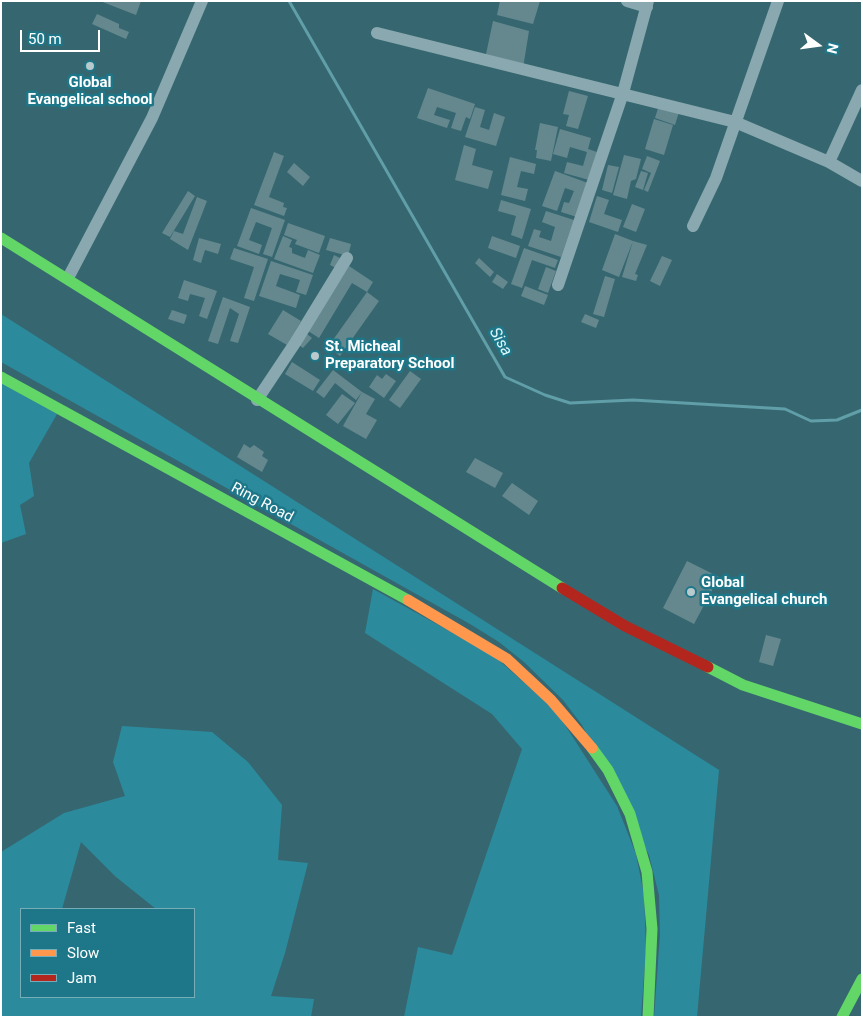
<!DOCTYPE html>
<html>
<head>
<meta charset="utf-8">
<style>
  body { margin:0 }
  #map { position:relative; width:863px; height:1018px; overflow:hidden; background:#366770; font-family:Roboto,sans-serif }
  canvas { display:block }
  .frame { position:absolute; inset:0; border:2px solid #fff; pointer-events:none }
  .legend { position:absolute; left:20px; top:908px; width:175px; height:90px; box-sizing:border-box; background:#1d7789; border:1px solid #77adb8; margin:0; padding:6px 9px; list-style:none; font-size:15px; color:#fff }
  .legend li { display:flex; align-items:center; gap:10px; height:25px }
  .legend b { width:25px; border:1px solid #77adb8 }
  .north { position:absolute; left:793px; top:20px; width:50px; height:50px; -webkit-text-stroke:4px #1d7789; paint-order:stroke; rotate:104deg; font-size:14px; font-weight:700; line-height:20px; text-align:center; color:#fff }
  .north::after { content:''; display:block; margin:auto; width:18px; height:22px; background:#fff; clip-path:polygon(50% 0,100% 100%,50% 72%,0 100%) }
  .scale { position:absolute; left:20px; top:30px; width:80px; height:22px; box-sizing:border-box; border:2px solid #fff; border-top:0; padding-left:6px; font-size:15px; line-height:18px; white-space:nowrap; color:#fff; -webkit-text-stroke:4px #1d7789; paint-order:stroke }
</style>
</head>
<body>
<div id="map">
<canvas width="863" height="1018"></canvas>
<div class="frame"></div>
<ul class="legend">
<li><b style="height:6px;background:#63d668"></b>Fast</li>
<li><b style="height:6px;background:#ff974d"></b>Slow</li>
<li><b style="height:6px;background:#b3261e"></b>Jam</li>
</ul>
<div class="north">N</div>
<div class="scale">50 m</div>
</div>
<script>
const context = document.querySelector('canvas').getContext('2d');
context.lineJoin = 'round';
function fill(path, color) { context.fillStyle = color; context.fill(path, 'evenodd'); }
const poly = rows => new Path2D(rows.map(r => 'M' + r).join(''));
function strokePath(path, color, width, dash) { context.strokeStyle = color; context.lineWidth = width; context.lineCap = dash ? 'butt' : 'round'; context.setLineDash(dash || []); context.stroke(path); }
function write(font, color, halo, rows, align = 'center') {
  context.font = font + ' Roboto,sans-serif'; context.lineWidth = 5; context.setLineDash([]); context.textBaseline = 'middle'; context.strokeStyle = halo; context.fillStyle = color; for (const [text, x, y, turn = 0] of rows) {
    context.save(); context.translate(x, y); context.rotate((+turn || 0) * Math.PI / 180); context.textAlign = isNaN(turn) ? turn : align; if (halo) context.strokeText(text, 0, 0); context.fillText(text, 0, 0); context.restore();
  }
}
const green = poly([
  [1,314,719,770,697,1017,654,1017,660,935,659,895,649,855,582,725,563,700,524,662,499,642,470,624,1,362],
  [1,383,57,414,29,463,34,496,20,505,26,534,1,543],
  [373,589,493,655,556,711,617,806,636,854,644,895,646,948,641,1017,404,1017,418,947,452,955,522,749,492,714,365,633],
  [122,726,212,732,248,762,282,805,278,860,308,863,285,953,271,996,314,999,311,1017,1,1017,1,852,64,813,125,796,113,762],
  [81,842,116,877,156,909,194,909,194,997,21,997,21,909,62,909]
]);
const stream = poly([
  [289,1,505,377,545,395,570,403,633,400,785,409,811,421,837,420,862,410]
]);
const building = poly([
  [100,1,141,1,136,15],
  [500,1,540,1,533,24,497,15],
  [97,14,119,24,119,28,129,32,126,39,92,24],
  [493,21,529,31,523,68,485,59],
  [428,88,475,104,470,119,466,117,461,131,451,128,456,113,437,107,434,115,450,120,447,128,417,118],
  [569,91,588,96,578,129,566,126,569,115,563,114],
  [659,105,679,112,675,125,655,118],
  [475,107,485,110,480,127,489,130,494,113,505,117,496,146,465,137],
  [654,119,673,125,664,155,645,149],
  [540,123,558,127,551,161,536,158,537,150,535,150],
  [560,129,591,138,588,149,597,152,589,180,564,173,567,162,583,166,587,152,570,147,567,158,553,154],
  [464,145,476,149,472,165,493,171,488,189,455,180],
  [274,152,284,156,269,197,284,203,283,207,287,208,284,216,254,205],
  [624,155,641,159,636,179,631,181,627,199,613,195],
  [647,156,660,161,648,192,644,190,651,173,642,169],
  [510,157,536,164,534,174,521,171,517,187,528,189,525,201,501,195],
  [294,163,310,177,303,186,287,172],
  [608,165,619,167,612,193,602,190],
  [555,171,588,183,577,217,561,212,564,202,569,203,574,191,565,188,557,211,542,206],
  [641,171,648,173,643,190,635,187],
  [188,191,195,196,170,237,162,233],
  [597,196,609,200,604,214,622,220,618,232,589,222],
  [197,197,207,201,188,250,170,239,174,231,183,234],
  [501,200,531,209,522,239,511,235,516,216,498,211],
  [632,204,645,209,636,232,623,227],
  [251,208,285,220,272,257,263,254,272,228,256,222,249,240,262,245,259,254,237,246],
  [546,211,574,220,561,257,528,246,534,229,541,231,539,237,551,241,555,227,542,222],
  [288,223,325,236,319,253,295,244,297,240,284,235],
  [615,234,633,241,619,277,602,270],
  [283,236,292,240,289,247,292,248,292,253,305,258,308,250,320,255,313,273,274,259],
  [492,236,520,246,516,258,488,248],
  [199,238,221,244,218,254,205,250,201,263,193,260],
  [330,238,351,244,348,256,326,250],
  [633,241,647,245,635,274,638,275,636,281,622,277],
  [234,248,268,259,254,301,244,298,254,267,230,259],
  [524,248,558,260,555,268,532,260,522,288,511,284],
  [334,255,340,258,336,268,330,265],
  [662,256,672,260,660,286,650,281],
  [479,258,494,272,490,277,475,263],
  [271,261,313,275,306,295,296,292,300,280,280,274,276,286,300,295,296,308,259,296],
  [349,266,373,282,367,292,352,283,319,338,308,331],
  [546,267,556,271,548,293,538,289],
  [497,274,508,282,503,289,492,282],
  [605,276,615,279,604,317,593,314],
  [184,280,217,291,207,319,199,316,205,298,190,294,188,301,178,298],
  [525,286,548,295,544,305,521,296],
  [367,292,379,301,340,356,328,347],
  [223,297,250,307,238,343,230,341,239,314,230,308,218,344,208,341],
  [172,310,187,315,184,324,168,319],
  [283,310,301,321,287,345,268,334],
  [585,314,599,320,596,328,581,322],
  [307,334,312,338,303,348,299,345],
  [292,362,320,380,313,391,285,374],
  [333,370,362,392,356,400,335,383,324,398,316,392],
  [410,371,421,379,400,408,389,400],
  [386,374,396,381,384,398,369,387,377,375,382,379],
  [362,392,375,399,366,414,377,420,366,439,343,426],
  [342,394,355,403,338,424,326,415],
  [244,444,250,448,254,445,264,452,262,456,268,460,262,472,237,457],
  [475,458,503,473,495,488,466,472],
  [512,483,538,501,529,515,502,496],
  [687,561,719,577,694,624,663,608],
  [766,635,781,639,773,666,759,662]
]);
const street = poly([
  [627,1,647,7],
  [377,33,735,122,829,162,862,181],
  [829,162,862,90],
  [693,226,716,178,778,1],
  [68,278,152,118,202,1],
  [558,285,623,93,648,1],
  [257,400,295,343,347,258]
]);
const fast = poly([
  [1,238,562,588],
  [1,377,408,600],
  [708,667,743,685,862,724],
  [592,748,608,770,630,814,647,872,652,929,648,1017],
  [842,1017,862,979]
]);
const slow = poly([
  [408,600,507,659,551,700,592,748]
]);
const jam = poly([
  [562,588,625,626,708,667]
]);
const markers = [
  [90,66,5,"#b9cacd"],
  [315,356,5,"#b9cacd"],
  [691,592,5,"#b9cacd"]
];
const poiNames = [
  ["Global",90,83,"center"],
  ["Evangelical school",90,100,"center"],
  ["St. Micheal",325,347],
  ["Preparatory School",325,364],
  ["Global",701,583],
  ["Evangelical church",701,600]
];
const streetNames = [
  ["Ring Road",262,503,28]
];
const waterNames = [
  ["Sisa",500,342,60]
];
fill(green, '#2b8b9d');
strokePath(stream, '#609ea8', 3);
fill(building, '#65888f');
strokePath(street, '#89a8af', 12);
strokePath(fast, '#63d668', 11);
strokePath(slow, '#ff974d', 11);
strokePath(jam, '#b3261e', 11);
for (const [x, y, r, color] of markers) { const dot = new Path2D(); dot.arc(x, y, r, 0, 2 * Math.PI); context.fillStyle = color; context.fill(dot); strokePath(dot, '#1d7789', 2); }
write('bold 15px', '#fff', '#1d7789', poiNames, 'left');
write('15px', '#fff', '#1d7789', streetNames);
write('italic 16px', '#dcf6fa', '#1d7789', waterNames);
</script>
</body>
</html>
